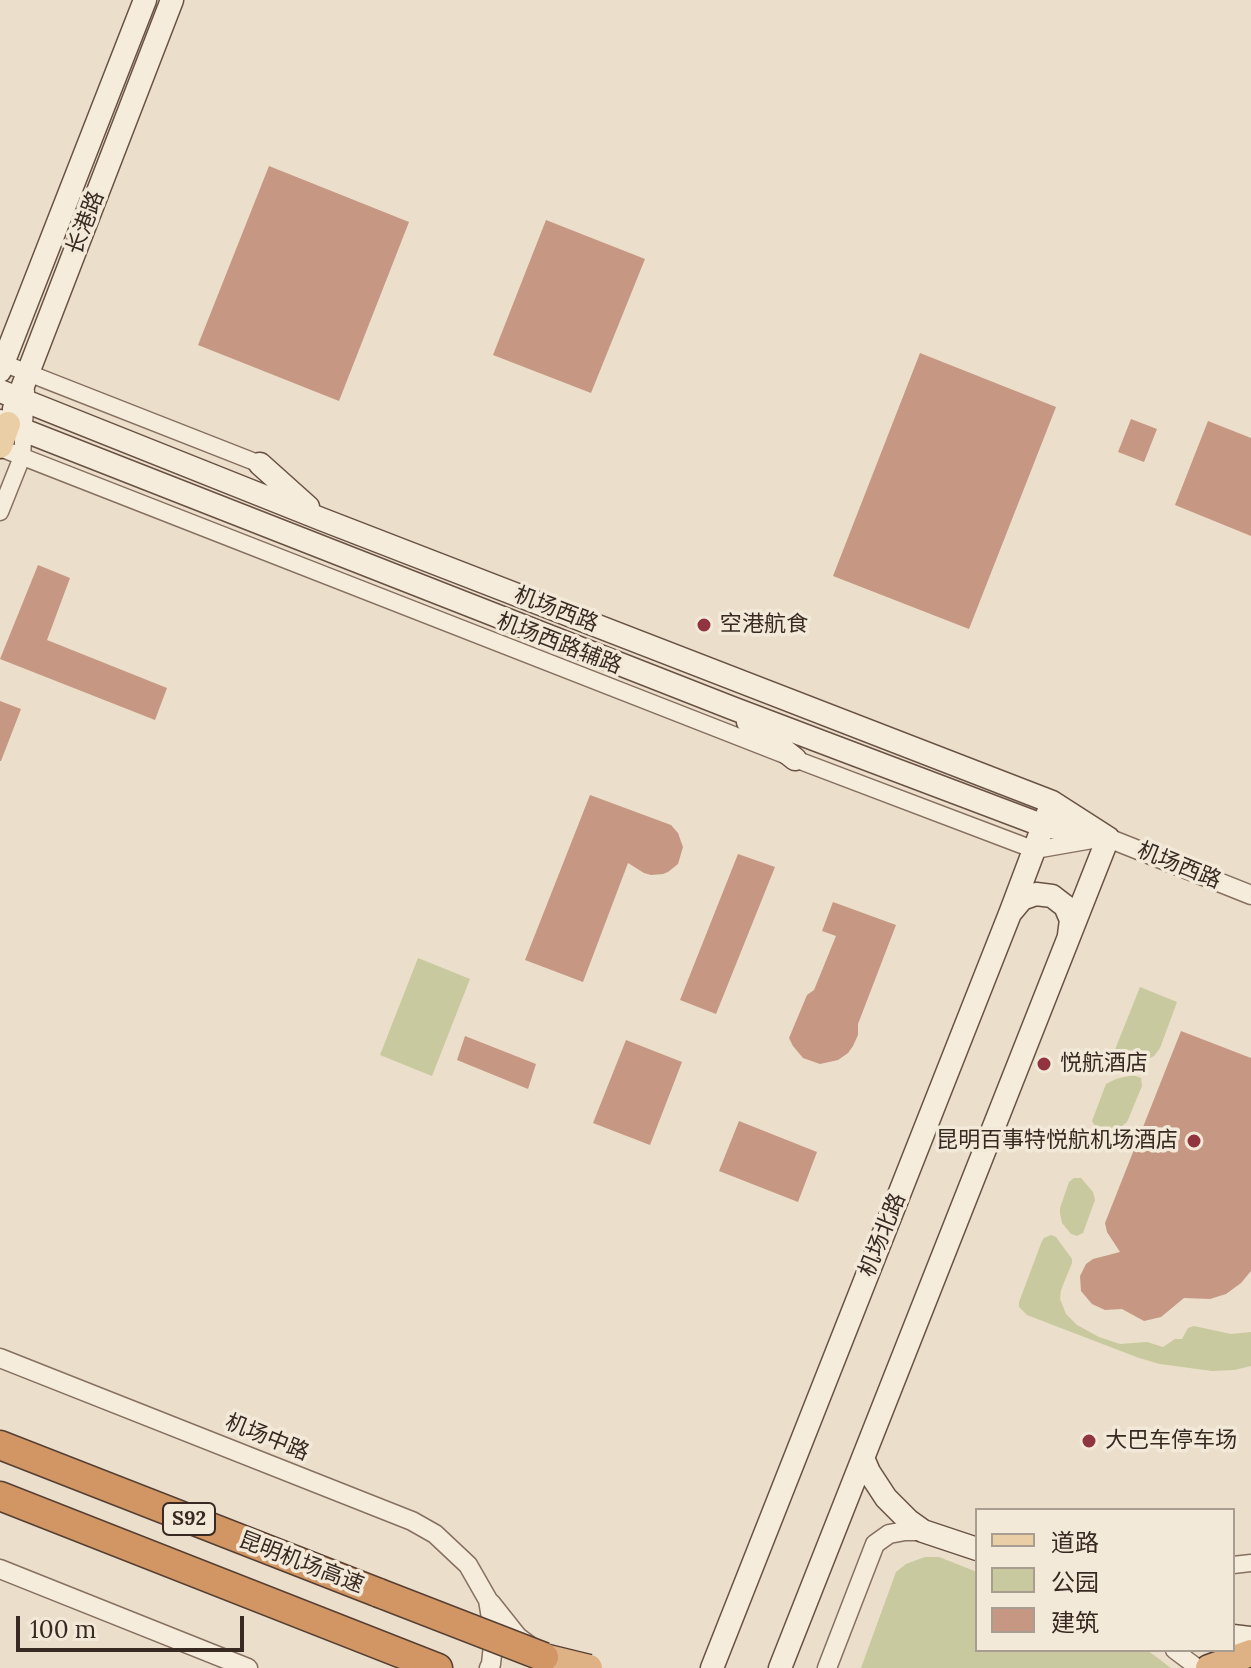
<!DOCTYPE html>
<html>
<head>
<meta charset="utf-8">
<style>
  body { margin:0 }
  #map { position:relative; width:1251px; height:1668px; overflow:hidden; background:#ebdeca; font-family:Lora,"Noto Sans SC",serif }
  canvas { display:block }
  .legend { position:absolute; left:975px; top:1508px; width:260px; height:144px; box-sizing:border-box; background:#f3e9d9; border:2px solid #a89d90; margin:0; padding:10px 14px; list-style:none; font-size:24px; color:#382a22 }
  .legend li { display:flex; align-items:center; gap:16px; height:40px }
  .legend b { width:40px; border:2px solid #a89d90 }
  .scale { position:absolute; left:16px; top:1616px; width:228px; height:36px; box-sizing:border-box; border:4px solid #382a22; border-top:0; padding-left:10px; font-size:24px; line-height:28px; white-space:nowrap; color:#382a22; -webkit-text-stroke:6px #f3e9d9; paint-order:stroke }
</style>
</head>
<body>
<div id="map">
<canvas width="1251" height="1668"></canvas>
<ul class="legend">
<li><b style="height:10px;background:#eacea6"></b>道路</li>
<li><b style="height:22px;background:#c8c99e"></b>公园</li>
<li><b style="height:22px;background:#c69883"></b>建筑</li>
</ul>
<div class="scale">100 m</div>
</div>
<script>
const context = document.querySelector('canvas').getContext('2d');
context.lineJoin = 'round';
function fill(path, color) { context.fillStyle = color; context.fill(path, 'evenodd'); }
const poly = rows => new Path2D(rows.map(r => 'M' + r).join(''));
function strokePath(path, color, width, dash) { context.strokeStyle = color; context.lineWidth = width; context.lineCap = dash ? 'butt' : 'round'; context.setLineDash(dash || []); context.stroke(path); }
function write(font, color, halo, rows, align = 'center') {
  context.font = font + ' Lora,"Noto Sans SC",serif'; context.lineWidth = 7; context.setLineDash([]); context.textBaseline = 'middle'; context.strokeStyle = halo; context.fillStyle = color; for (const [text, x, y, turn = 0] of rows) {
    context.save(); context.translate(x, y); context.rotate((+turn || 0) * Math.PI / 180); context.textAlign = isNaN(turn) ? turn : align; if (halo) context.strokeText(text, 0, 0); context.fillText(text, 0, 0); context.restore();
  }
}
const green = poly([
  [418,958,470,979,432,1076,380,1055],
  [1140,987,1177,1002,1160,1048,1154,1056,1144,1061,1117,1063,1114,1060,1114,1052],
  [1133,1075,1141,1078,1142,1086,1127,1122,1122,1126,1102,1130,1096,1128,1092,1121,1106,1084,1116,1079],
  [1074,1178,1081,1178,1093,1192,1095,1200,1083,1233,1077,1236,1071,1234,1062,1223,1060,1213,1060,1208,1069,1182],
  [1051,1235,1056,1237,1072,1259,1072,1263,1061,1290,1060,1299,1066,1314,1077,1325,1099,1337,1120,1344,1147,1342,1163,1347,1175,1339,1182,1339,1188,1328,1194,1326,1231,1334,1251,1332,1251,1366,1234,1370,1212,1371,1160,1364,1139,1358,1027,1315,1019,1307,1019,1302,1042,1241,1044,1238],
  [925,1557,939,1557,977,1572,977,1650,1147,1650,1171,1668,861,1668,896,1572,906,1564]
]);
const building = poly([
  [269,166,409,222,339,401,198,345],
  [546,220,645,259,591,393,493,355],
  [920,353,1056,407,969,629,833,576],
  [1131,419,1157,429,1144,462,1118,452],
  [1208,421,1251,438,1251,536,1175,505],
  [38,565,70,578,47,640,167,688,155,720,0,659],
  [0,701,21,709,1,761,0,761],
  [590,795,671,825,678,833,683,847,678,864,668,872,663,874,651,875,644,873,628,863,583,982,525,960],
  [738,854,775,867,716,1014,680,1000],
  [833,902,896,925,858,1024,858,1035,853,1046,848,1053,838,1060,820,1064,803,1058,793,1046,789,1038,807,995,814,990,836,936,822,931],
  [1181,1031,1251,1058,1251,1271,1241,1283,1226,1294,1210,1299,1184,1298,1161,1317,1144,1321,1122,1309,1105,1310,1092,1304,1081,1291,1080,1276,1086,1264,1093,1259,1120,1252,1107,1232,1105,1223],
  [465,1036,536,1064,528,1089,457,1060],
  [626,1040,682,1062,650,1145,593,1123],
  [739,1121,817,1152,798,1202,719,1171]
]);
const minor = poly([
  [0,362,260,464],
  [0,448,795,759,1035,850,1098,839],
  [0,512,22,457,26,391],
  [1233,1565,1251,1563],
  [1174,1650,1198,1668]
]);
const tertiary = poly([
  [1108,838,1251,895],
  [0,1358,412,1521,435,1534,468,1565,488,1600,494,1636,491,1664,489,1668],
  [0,1569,248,1668],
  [491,1603,518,1637,530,1646],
  [827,1668,875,1544,889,1534,905,1531,923,1531]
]);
const secondary = poly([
  [0,371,145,0],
  [0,391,321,519,1052,802,1108,838],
  [14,409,172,0],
  [0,421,732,708,1044,826,1095,835],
  [260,464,308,507],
  [748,722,795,759],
  [1012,911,1022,899,1036,894,1052,896,1065,906,1071,920,1069,935],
  [863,1458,869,1472,886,1498,909,1521,923,1531,977,1549],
  [1233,1636,1251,1638],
  [712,1668,1011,911,1048,813],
  [780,1668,1108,838]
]);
const primary = poly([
  [0,446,8,424]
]);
const trunk = poly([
  [1209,1668,1251,1653]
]);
const motorway = poly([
  [0,1445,379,1593],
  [0,1496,438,1668]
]);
const trunkBridge = poly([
  [544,1657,589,1668]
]);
const motorwayBridge = poly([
  [379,1593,544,1657]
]);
const markers = [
  [704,625,8,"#90353f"],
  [1044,1064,8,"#90353f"],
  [1194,1141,8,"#90353f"],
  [1089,1441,8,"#90353f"]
];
const shields = [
  [189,1519,52]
];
const shieldNames = [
  ["S92",189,1519]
];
const streetNames = [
  ["长港路",86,223,-69],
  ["机场西路",556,610,21],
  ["机场西路辅路",559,644,21],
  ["机场西路",1179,866,22],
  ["机场北路",883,1235,-68],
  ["机场中路",267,1438,22],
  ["昆明机场高速",301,1563,21]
];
const poiNames = [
  ["空港航食",720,625],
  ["悦航酒店",1060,1064],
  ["昆明百事特悦航机场酒店",1178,1141,"right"],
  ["大巴车停车场",1105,1441]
];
fill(green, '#c8c99e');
fill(building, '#c69883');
strokePath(minor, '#867060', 19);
strokePath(tertiary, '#867060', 21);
strokePath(secondary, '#685243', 25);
strokePath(primary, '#553f33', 27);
strokePath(trunk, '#553f33', 29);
strokePath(motorway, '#553f33', 31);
strokePath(minor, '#f6ecdc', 16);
strokePath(tertiary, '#f6ecdc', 18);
strokePath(secondary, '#f6ecdc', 22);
strokePath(primary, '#eacea6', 24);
strokePath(trunk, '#deb284', 26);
strokePath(motorway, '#d19663', 28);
strokePath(trunkBridge, '#553f33', 29, []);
strokePath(motorwayBridge, '#553f33', 31, []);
strokePath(trunkBridge, '#deb284', 26);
strokePath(motorwayBridge, '#d19663', 28);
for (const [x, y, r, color] of markers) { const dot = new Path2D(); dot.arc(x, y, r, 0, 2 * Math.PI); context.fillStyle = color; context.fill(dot); strokePath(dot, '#f3e9d9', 3); }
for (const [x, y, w] of shields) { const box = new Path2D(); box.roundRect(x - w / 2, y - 16, w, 32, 6); context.fillStyle = '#f3e9d9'; context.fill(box); strokePath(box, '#382a22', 2); }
write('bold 20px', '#382a22', null, shieldNames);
write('22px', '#382a22', '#f3e9d9', streetNames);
write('22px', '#382a22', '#f3e9d9', poiNames, 'left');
</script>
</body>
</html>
